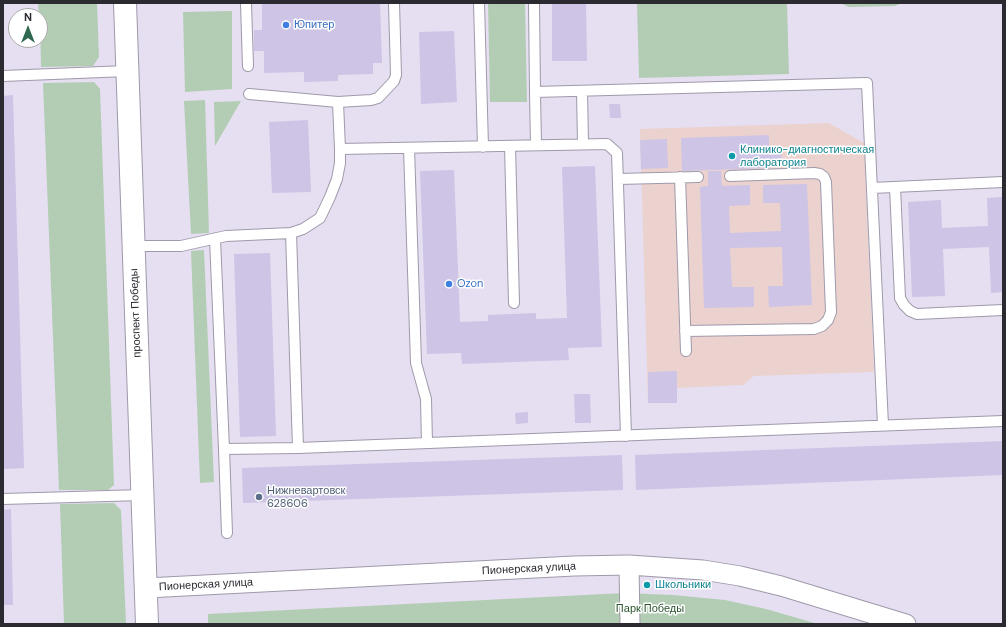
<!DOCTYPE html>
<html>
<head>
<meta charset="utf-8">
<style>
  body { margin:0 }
  #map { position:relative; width:1006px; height:627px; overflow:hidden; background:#e5dff1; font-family:"DM Sans",sans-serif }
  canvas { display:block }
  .frame { position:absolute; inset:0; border:4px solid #2c2a31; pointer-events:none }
  .north { position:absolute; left:8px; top:8px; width:40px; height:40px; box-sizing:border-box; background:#fff; border:1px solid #abaaad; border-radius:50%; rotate:0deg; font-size:11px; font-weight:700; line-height:16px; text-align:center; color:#2c2a31 }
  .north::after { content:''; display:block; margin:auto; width:14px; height:18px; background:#2f674f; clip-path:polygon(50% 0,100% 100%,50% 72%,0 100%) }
</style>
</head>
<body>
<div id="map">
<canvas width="1006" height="627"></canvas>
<div class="frame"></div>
<div class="north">N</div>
</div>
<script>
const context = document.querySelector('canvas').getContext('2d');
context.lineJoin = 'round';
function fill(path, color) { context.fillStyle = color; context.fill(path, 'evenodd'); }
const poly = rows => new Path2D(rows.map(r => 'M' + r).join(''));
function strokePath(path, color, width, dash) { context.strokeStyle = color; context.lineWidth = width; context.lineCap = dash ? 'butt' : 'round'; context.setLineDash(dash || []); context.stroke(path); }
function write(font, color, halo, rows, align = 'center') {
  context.font = font + ' "DM Sans",sans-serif'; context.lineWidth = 3; context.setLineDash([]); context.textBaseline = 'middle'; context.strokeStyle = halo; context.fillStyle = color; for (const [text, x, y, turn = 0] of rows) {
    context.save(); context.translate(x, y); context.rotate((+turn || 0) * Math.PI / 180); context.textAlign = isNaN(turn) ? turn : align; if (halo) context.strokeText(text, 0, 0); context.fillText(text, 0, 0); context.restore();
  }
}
const medical = poly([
  [829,123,864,143,874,372,754,376,743,385,677,388,677,403,648,403,640,129]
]);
const green = poly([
  [38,3,97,3,99,57,93,66,41,67,40,16,39,16],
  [488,3,525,3,527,102,490,102],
  [637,3,787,3,789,74,639,78],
  [840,3,902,3,895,6,849,7],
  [232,11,232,89,185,92,183,12],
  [94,82,100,89,114,485,108,490,59,490,43,83],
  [205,100,209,233,191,234,184,101],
  [241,101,215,146,214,102],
  [204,250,214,482,200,483,191,251],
  [114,503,121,510,126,624,64,624,60,504],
  [624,593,673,595,725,600,766,609,818,624,208,624,208,614]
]);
const building = poly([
  [262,3,380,3,382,63,373,63,373,74,338,75,338,81,304,82,304,72,264,73,264,51,254,51,254,30,262,30],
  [552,3,586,3,587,61,552,61],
  [454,31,457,102,421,104,419,32],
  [13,95,24,468,3,469,3,96],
  [609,104,620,104,621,118,610,118],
  [308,120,311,192,272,193,269,122],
  [769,135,769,147,781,147,782,164,770,165,770,168,682,171,681,138],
  [667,139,668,168,641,169,640,140],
  [595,166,602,347,568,348,569,360,462,364,461,353,427,354,420,171,454,170,460,322,488,321,488,315,536,313,536,319,567,318,562,167],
  [708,171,721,171,722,186,750,185,750,205,729,206,730,233,781,231,780,203,763,203,763,185,807,184,812,305,769,307,768,286,783,286,782,247,730,248,732,287,754,287,754,307,704,308,700,187,708,186],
  [1003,197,1003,292,991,293,989,247,943,249,945,296,912,297,908,202,941,200,942,228,988,226,987,198],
  [270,253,276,436,240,437,234,254],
  [677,371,677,403,648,403,648,372],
  [574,394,590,394,591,423,575,423],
  [528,412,528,423,516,424,515,413],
  [1003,441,1003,475,636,490,635,455],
  [622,455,623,490,243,503,242,468],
  [11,509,13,605,3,605,3,510]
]);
const lane = poly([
  [246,3,248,66],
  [479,3,483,147],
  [534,3,535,92],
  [3,76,127,71],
  [582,91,583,144],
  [249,94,338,102,340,149,607,144,617,153,626,436],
  [338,102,371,100,378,98,394,81,396,75,394,3],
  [536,145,535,92,867,83,883,425],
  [510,146,514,303],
  [409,148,416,363,426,399,427,443],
  [680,177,686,351],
  [618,179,698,177],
  [895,187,900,298,904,305,910,311,917,314,1003,310],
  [872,188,1003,182],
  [291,233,303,229,320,218,330,197,337,179,340,163,340,149],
  [215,239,224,449,298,448],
  [134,246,181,246,226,236,291,233,298,448,1003,421],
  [685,331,814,329,822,326,828,320,831,312,826,182,824,177,820,174,814,173,730,176],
  [224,449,227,533],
  [3,499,143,495]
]);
const street = poly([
  [629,565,630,624],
  [146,588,574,566,629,565,703,570,740,576,781,586,906,624]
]);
const secondary = poly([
  [125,3,147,624]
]);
const markers = [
  [286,25,4,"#3f7fe0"],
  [732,156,4,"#0f9aa8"],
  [449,284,4,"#3f7fe0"],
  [259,497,4,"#5c6f8a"],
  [647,585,4,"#0f9aa8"]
];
const shopNames = [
  ["Юпитер",294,25],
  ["Ozon",457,284]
];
const cultureNames = [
  ["Клинико-диагностическая",740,150],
  ["лаборатория",740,163],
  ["Школьники",655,585]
];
const streetNames = [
  ["проспект Победы",136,313,-92],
  ["Пионерская улица",529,569,-3],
  ["Пионерская улица",206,585,-3]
];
const serviceNames = [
  ["Нижневартовск",267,491],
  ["628606",267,504]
];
const parkNames = [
  ["Парк Победы",650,609]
];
fill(medical, '#ecd2ce');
fill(green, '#b3cdb4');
fill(building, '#cdc4e6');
strokePath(lane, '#9f99aa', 12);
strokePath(street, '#9f99aa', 21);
strokePath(secondary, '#9f99aa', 24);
strokePath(lane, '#fff', 10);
strokePath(street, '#fff', 19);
strokePath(secondary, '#fff', 22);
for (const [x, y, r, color] of markers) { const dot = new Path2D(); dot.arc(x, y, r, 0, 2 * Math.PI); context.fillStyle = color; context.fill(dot); strokePath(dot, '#fff', 1.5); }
write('11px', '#366cbe', '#fff', shopNames, 'left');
write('11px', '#0d838f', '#fff', cultureNames, 'left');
write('11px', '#2c2a31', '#fff', streetNames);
write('11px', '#4e5e75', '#fff', serviceNames, 'left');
write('11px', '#29532d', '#fff', parkNames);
</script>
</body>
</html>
